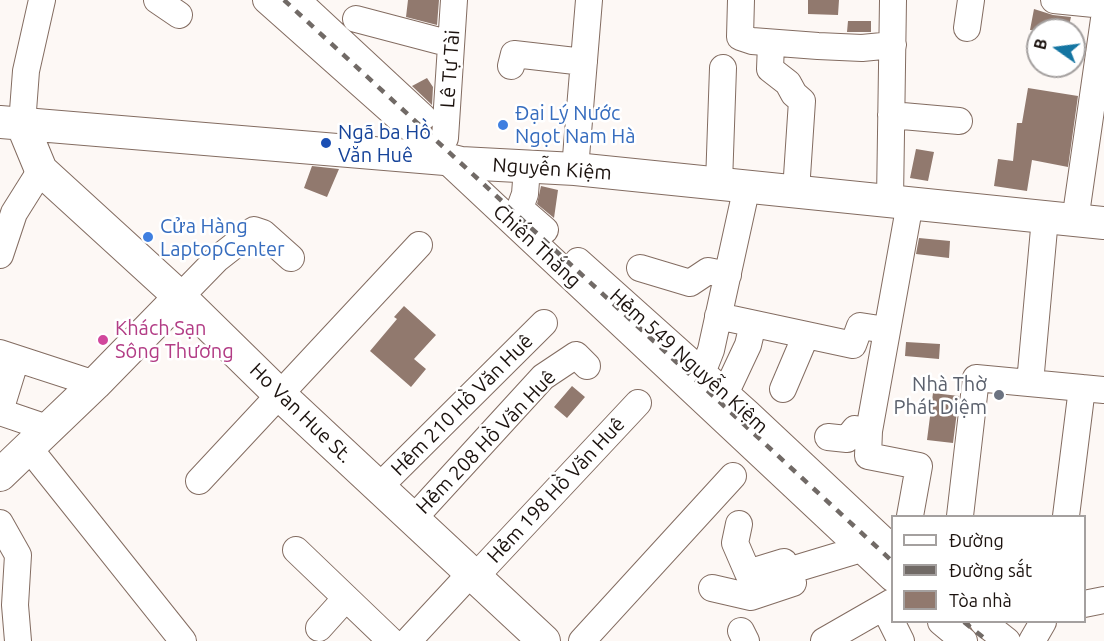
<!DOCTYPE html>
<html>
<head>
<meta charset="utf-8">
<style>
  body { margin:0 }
  #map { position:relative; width:1104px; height:641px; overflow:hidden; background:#fdf8f5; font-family:Ubuntu,sans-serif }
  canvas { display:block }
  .legend { position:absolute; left:891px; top:515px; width:195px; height:108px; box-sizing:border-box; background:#fff; border:2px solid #a4a09f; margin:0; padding:8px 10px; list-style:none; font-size:18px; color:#1b120e }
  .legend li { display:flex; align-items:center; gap:12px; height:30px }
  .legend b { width:30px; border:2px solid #a4a09f }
  .north { position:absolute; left:1026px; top:18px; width:60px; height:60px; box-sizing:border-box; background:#fff; border:2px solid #a4a09f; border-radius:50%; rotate:284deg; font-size:16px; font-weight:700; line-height:24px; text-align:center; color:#1b120e }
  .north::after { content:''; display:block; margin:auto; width:21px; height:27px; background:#1475a2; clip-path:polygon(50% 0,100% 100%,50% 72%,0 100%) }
</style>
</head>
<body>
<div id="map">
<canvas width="1104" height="641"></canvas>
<ul class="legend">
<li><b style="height:8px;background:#fff"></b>Đường</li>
<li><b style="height:8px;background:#716a66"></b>Đường sắt</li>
<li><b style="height:16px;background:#91796e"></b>Tòa nhà</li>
</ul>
<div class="north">B</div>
</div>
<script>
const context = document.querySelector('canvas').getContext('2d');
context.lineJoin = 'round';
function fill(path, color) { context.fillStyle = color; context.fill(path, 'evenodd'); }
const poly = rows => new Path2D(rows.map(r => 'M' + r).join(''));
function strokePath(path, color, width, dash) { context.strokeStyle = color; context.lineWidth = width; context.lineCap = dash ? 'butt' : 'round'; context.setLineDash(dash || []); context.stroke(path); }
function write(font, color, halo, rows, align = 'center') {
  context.font = font + ' Ubuntu,sans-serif'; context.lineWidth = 5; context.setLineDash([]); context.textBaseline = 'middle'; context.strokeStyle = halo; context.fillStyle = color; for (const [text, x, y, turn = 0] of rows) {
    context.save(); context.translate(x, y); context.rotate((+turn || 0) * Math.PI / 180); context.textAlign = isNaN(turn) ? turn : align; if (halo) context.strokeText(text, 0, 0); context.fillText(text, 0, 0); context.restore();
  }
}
const building = poly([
  [408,0,439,0,437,25,406,17],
  [808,0,839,0,838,15,808,14],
  [1034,9,1053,15,1071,17,1068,30,1030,30],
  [848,21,871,21,871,32,847,32],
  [427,78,433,87,432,105,412,86],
  [1028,88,1078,96,1068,167,1032,160,1027,191,994,186,998,159,1013,161,1017,123,1022,123],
  [916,149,934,152,928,181,910,178],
  [312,166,339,169,327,197,304,188],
  [541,186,558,190,554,218,537,204],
  [919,238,950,241,949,258,916,254],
  [404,306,436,335,414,359,426,369,411,387,370,351,397,319,394,317],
  [906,342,940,344,939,359,905,356],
  [572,386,585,397,567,418,554,407],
  [933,393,959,396,953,443,927,440]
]);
const minor = poly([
  [157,0,179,15],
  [266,0,445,159,892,578],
  [297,0,423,117],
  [741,0,740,37,752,41,818,46,862,48,893,45],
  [1054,0,1104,5],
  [356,19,451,44],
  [967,28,971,0],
  [771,44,770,69,788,83,794,94,802,101,796,191],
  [511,66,514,54,584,62],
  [891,115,959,121],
  [22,124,26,71,42,0],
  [445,138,454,0],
  [525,166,526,181,525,194,521,205,522,210,545,230],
  [575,169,589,0],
  [719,183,723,68],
  [890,200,893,0],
  [910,203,869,431,868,456,919,466,910,516],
  [1075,221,1104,19],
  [0,255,14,213,41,170],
  [578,261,749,414,892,548],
  [640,268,690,283,708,271,728,275],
  [180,297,217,259,254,230,263,233,291,258],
  [718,316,853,345,860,326,886,330],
  [0,353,95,384],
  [702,373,711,350,747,186],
  [1030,383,1045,218],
  [1082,388,1104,390],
  [783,389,806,335],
  [725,394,748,345,753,324],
  [0,411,16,359],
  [0,412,50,429],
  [828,437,847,439,855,429,869,431],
  [29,448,183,641],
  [199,481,419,245],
  [379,487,544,323],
  [960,516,976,378,1082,388,1066,516],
  [413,519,543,377,576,355,587,366],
  [0,523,18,555,15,605,18,641],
  [739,524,735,543,748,573,784,562,788,571,861,549],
  [296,550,391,641],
  [475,577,638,403],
  [712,588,751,597,793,583,788,571],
  [1084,604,1104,600],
  [884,607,901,641],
  [941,622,964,641],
  [983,622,1007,641],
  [319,628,346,598],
  [741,631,746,641],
  [408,641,471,573],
  [582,641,733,476],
  [824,641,892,602],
  [1032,641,1043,622]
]);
const major = poly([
  [0,122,445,159,461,163,575,169,1104,223],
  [22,124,41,170,180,297,279,394,544,641],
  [0,475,95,384,180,297]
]);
const rail = poly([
  [284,0,892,561],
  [964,622,988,641]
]);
const markers = [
  [503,125,6,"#3f7fe0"],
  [326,143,6,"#1a4fb4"],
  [148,237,6,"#3f7fe0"],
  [103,340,6,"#d1479c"],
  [999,395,6,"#6b7280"]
];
const streetNames = [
  ["Lê Tự Tài",450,69,-86],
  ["Nguyễn Kiệm",552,169,4],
  ["Chiến Thắng",537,246,43],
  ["Hẻm 549 Nguyễn Kiệm",689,361,42],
  ["Hẻm 210 Hồ Văn Huê",462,405,-45],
  ["Ho Van Hue St.",301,413,44],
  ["Hẻm 208 Hồ Văn Huê",486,442,-46],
  ["Hẻm 198 Hồ Văn Huê",556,490,-47]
];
const shopNames = [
  ["Đại Lý Nước",515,113],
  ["Ngọt Nam Hà",515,136],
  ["Cửa Hàng",160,226],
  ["LaptopCenter",160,249]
];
const transitNames = [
  ["Ngã ba Hồ",338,132],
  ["Văn Huê",338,155]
];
const hotelNames = [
  ["Khách Sạn",115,328],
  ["Sông Thương",115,351]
];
const worshipNames = [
  ["Nhà Thờ",987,384],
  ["Phát Diệm",987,407]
];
fill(building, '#91796e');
strokePath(minor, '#836c61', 28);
strokePath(major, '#836c61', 34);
strokePath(minor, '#fff', 26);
strokePath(major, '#fff', 32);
strokePath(rail, '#716a66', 4.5, [8, 8]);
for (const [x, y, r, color] of markers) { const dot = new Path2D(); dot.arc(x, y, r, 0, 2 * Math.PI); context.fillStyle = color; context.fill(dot); strokePath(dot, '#fff', 2); }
write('20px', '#1b120e', '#fff', streetNames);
write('20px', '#366cbe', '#fff', shopNames, 'left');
write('20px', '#164399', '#fff', transitNames, 'left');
write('20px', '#b23c85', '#fff', hotelNames, 'left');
write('20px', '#5b616d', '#fff', worshipNames, 'right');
</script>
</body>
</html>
